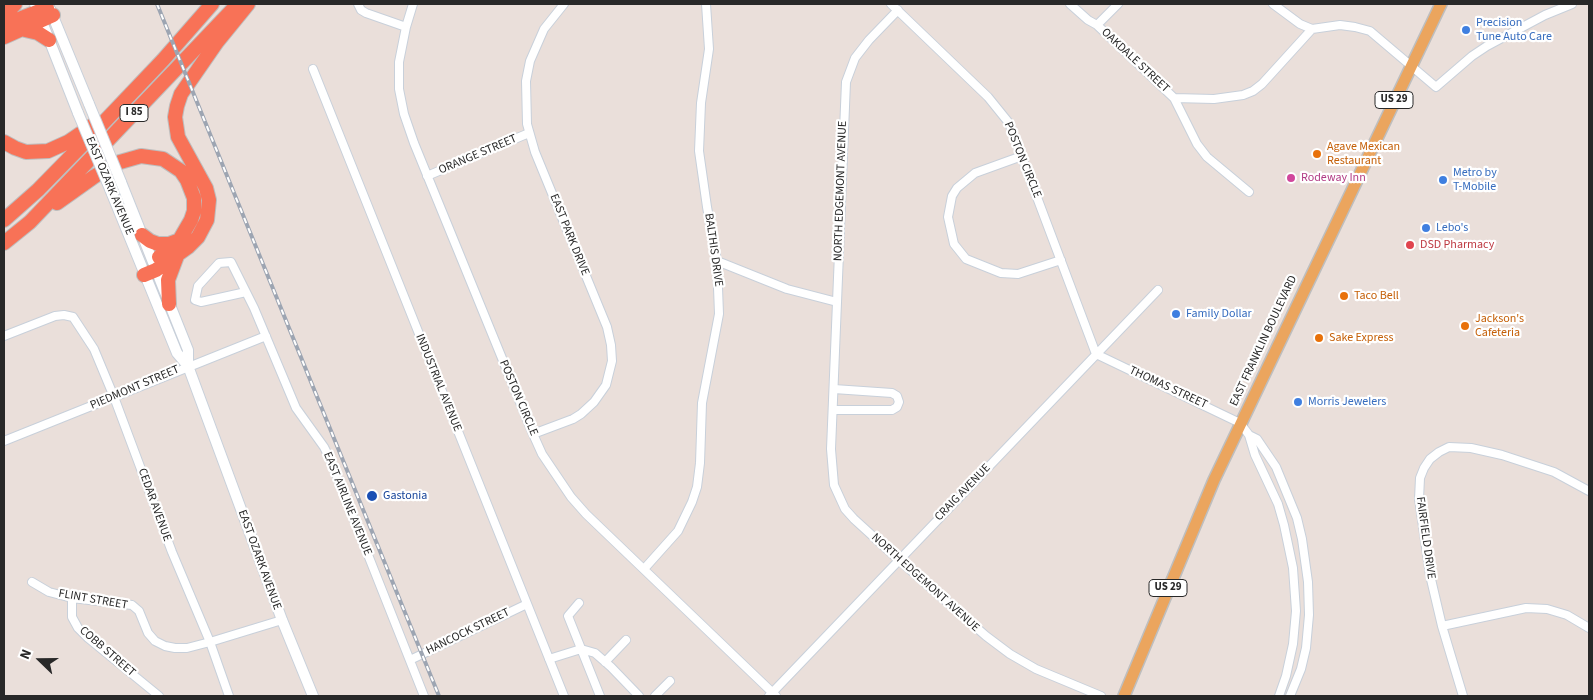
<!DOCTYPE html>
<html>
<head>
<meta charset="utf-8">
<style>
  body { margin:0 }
  #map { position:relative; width:1593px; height:700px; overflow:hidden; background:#eadfda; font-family:"Source Sans 3",sans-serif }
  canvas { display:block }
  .frame { position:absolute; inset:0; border:5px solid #282828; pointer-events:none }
  .north { position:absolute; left:15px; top:635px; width:50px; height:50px; -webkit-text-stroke:4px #fff; paint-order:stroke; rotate:292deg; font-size:14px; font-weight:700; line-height:20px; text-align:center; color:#282828 }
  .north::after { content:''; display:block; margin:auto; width:18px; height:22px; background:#282828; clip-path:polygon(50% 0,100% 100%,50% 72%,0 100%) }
</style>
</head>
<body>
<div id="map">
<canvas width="1593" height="700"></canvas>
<div class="frame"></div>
<div class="north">N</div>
</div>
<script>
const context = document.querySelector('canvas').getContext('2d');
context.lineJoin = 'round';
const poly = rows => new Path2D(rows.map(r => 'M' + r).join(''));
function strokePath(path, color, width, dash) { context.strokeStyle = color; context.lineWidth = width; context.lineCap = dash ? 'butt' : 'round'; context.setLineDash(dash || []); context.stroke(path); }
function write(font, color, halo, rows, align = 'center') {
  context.font = font + ' "Source Sans 3",sans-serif'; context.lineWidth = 4.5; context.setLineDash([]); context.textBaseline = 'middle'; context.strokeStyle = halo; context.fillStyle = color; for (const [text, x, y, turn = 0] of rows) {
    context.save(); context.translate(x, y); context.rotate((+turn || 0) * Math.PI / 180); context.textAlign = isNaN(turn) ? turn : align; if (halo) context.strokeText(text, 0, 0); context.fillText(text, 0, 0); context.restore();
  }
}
const street = poly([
  [358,4,361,10,366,13,406,27],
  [413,4,406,27,399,62,399,89,404,114,414,143,533,434,542,454,571,497,586,514,776,696],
  [891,4,988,97,1009,123,1096,354],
  [1070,4,1088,20,1097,25,1174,98,1197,144,1207,157,1249,192],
  [1273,4,1300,24,1312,29,1340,25,1355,27,1370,31,1436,87,1472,56,1487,46,1545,15,1572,4],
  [898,10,869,40,855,58,846,82,831,449,834,485,845,509,854,519,899,560,986,636,1010,654,1036,669,1101,696],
  [1097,25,1118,4],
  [313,69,564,696],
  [1174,98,1214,99,1243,95,1253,91,1262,84,1312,29],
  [1022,156,975,173,957,188,952,196,948,217,954,244,966,259,1001,273,1018,274,1061,260],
  [427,176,529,133],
  [717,261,787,289,837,302],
  [246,292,201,302,195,300,198,286,219,263,231,262,254,308,296,408,324,447,330,459,424,696],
  [4,336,55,316,64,315,73,317,94,349,114,397,172,552,210,642,229,696],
  [1096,354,1240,423,1249,435,1257,439,1276,467,1297,518,1302,539,1308,582,1309,615,1306,648,1301,669,1290,696],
  [833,410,892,410,897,407,899,402,897,396,892,393,834,389],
  [533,434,573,419,581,414,594,402,606,385,612,361,611,345,607,327,535,152,527,124,526,81,530,61,544,29,564,4],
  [1249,435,1255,455,1278,504,1284,525,1293,568,1296,611,1293,644,1286,676,1279,696],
  [4,441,266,336],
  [644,569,678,531,692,502,697,487,700,463,702,403,719,314,717,261,707,207,699,151,701,103,709,49,706,4],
  [32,582,49,592,72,598,132,605,139,611,148,633,155,641,165,646,175,648,187,648,210,642,282,620],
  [72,598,72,617,78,628,88,638,159,696],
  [579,603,568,616,600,696],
  [1442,626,1526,608,1547,609,1567,615,1589,628],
  [549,659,581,649,595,653,611,667,639,696],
  [410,660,527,604],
  [605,662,626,640],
  [655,696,670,681],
  [769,696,1158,290],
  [1463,696,1442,626,1430,575,1419,499,1420,478,1424,468,1430,459,1439,452,1449,447,1471,448,1502,455,1554,472,1589,491]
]);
const secondary = poly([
  [35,4,78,113],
  [50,9,89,104],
  [121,182,188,350,188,366,282,620,313,696],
  [110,189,177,353,188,366]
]);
const primary = poly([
  [1124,696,1214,480,1441,4]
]);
const highway = poly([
  [4,16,15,4],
  [4,25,47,8],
  [21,29,38,33,49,40],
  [4,37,53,15],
  [4,142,15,148,26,152,48,151,68,142,93,125],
  [57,203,95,176,120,162,141,156,163,159,181,171,187,180,194,198,194,211,191,220,180,239,159,257],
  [4,220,38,190,85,142,163,60,212,4],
  [142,235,150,241,158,244,169,244,177,241],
  [4,243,30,222,238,4],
  [144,275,156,270,188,247,198,237,207,220,209,200,206,188,178,137,175,117,177,106,181,94,217,42,248,4],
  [169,304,168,280,177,256]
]);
const rail = poly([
  [157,4,439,696]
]);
const secondaryBridge = poly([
  [89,104,121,182],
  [78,113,110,189]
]);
const markers = [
  [1466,30,5,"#3f7fe0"],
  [1317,154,5,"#e8710a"],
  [1291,178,5,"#d1479c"],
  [1443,180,5,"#3f7fe0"],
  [1426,228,5,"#3f7fe0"],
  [1410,245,5,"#e0444e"],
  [1344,296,5,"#e8710a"],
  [1176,314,5,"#3f7fe0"],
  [1465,326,5,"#e8710a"],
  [1319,338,5,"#e8710a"],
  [1298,402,5,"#3f7fe0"],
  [372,496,6,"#1a4fb4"]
];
const shields = [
  [1394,100,38],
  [134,113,28],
  [1168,588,38]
];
const shieldNames = [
  ["US 29",1394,100],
  ["I 85",134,113],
  ["US 29",1168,588]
];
const shopNames = [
  ["Precision",1476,23],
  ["Tune Auto Care",1476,37],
  ["Metro by",1453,173],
  ["T-Mobile",1453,187],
  ["Lebo's",1436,228],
  ["Family Dollar",1186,314],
  ["Morris Jewelers",1308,402]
];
const streetNames = [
  ["OAKDALE STREET",1135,61,43],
  ["ORANGE STREET",478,155,-23],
  ["POSTON CIRCLE",1022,160,68],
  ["EAST OZARK AVENUE",109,186,67],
  ["NORTH EDGEMONT AVENUE",841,191,-88],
  ["EAST PARK DRIVE",569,235,68],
  ["BALTHIS DRIVE",713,250,82],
  ["EAST FRANKLIN BOULEVARD",1264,341,-65],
  ["INDUSTRIAL AVENUE",438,383,68],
  ["PIEDMONT STREET",135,388,-23],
  ["THOMAS STREET",1168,388,25],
  ["POSTON CIRCLE",518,398,67],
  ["CRAIG AVENUE",963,493,-46],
  ["EAST AIRLINE AVENUE",347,504,68],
  ["CEDAR AVENUE",154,505,70],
  ["FAIRFIELD DRIVE",1425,538,82],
  ["EAST OZARK AVENUE",259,560,70],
  ["NORTH EDGEMONT AVENUE",925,583,42],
  ["FLINT STREET",93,600,10],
  ["HANCOCK STREET",468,632,-26],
  ["COBB STREET",107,652,41]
];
const foodNames = [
  ["Agave Mexican",1327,147],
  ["Restaurant",1327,161],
  ["Taco Bell",1354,296],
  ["Jackson's",1475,319],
  ["Cafeteria",1475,333],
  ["Sake Express",1329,338]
];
const hotelNames = [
  ["Rodeway Inn",1301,178]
];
const healthNames = [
  ["DSD Pharmacy",1420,245]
];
const transitNames = [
  ["Gastonia",383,496]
];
strokePath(street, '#c8d0da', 10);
strokePath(secondary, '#c8d0da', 12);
strokePath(primary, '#bebebe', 14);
strokePath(highway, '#bebebe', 16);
strokePath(street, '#fff', 8);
strokePath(secondary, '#fff', 10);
strokePath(primary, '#eba55e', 11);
strokePath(highway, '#f87257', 14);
strokePath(rail, '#9da5b2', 4);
strokePath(rail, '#fff', 2, [5.5]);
strokePath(secondaryBridge, '#c8d0da', 12, []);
strokePath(secondaryBridge, '#fff', 10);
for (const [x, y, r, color] of markers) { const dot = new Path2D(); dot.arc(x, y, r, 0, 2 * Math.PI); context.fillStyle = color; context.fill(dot); strokePath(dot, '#fff', 2); }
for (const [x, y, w] of shields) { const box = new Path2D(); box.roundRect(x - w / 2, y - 8.5, w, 17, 4); context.fillStyle = '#fff'; context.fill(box); strokePath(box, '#282828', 1); }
write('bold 11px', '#282828', null, shieldNames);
write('12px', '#366cbe', '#fff', shopNames, 'left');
write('12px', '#282828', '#fff', streetNames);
write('12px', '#c56008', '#fff', foodNames, 'left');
write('12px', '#b23c85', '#fff', hotelNames, 'left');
write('12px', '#be3a42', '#fff', healthNames, 'left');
write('12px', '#164399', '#fff', transitNames, 'left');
</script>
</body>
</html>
